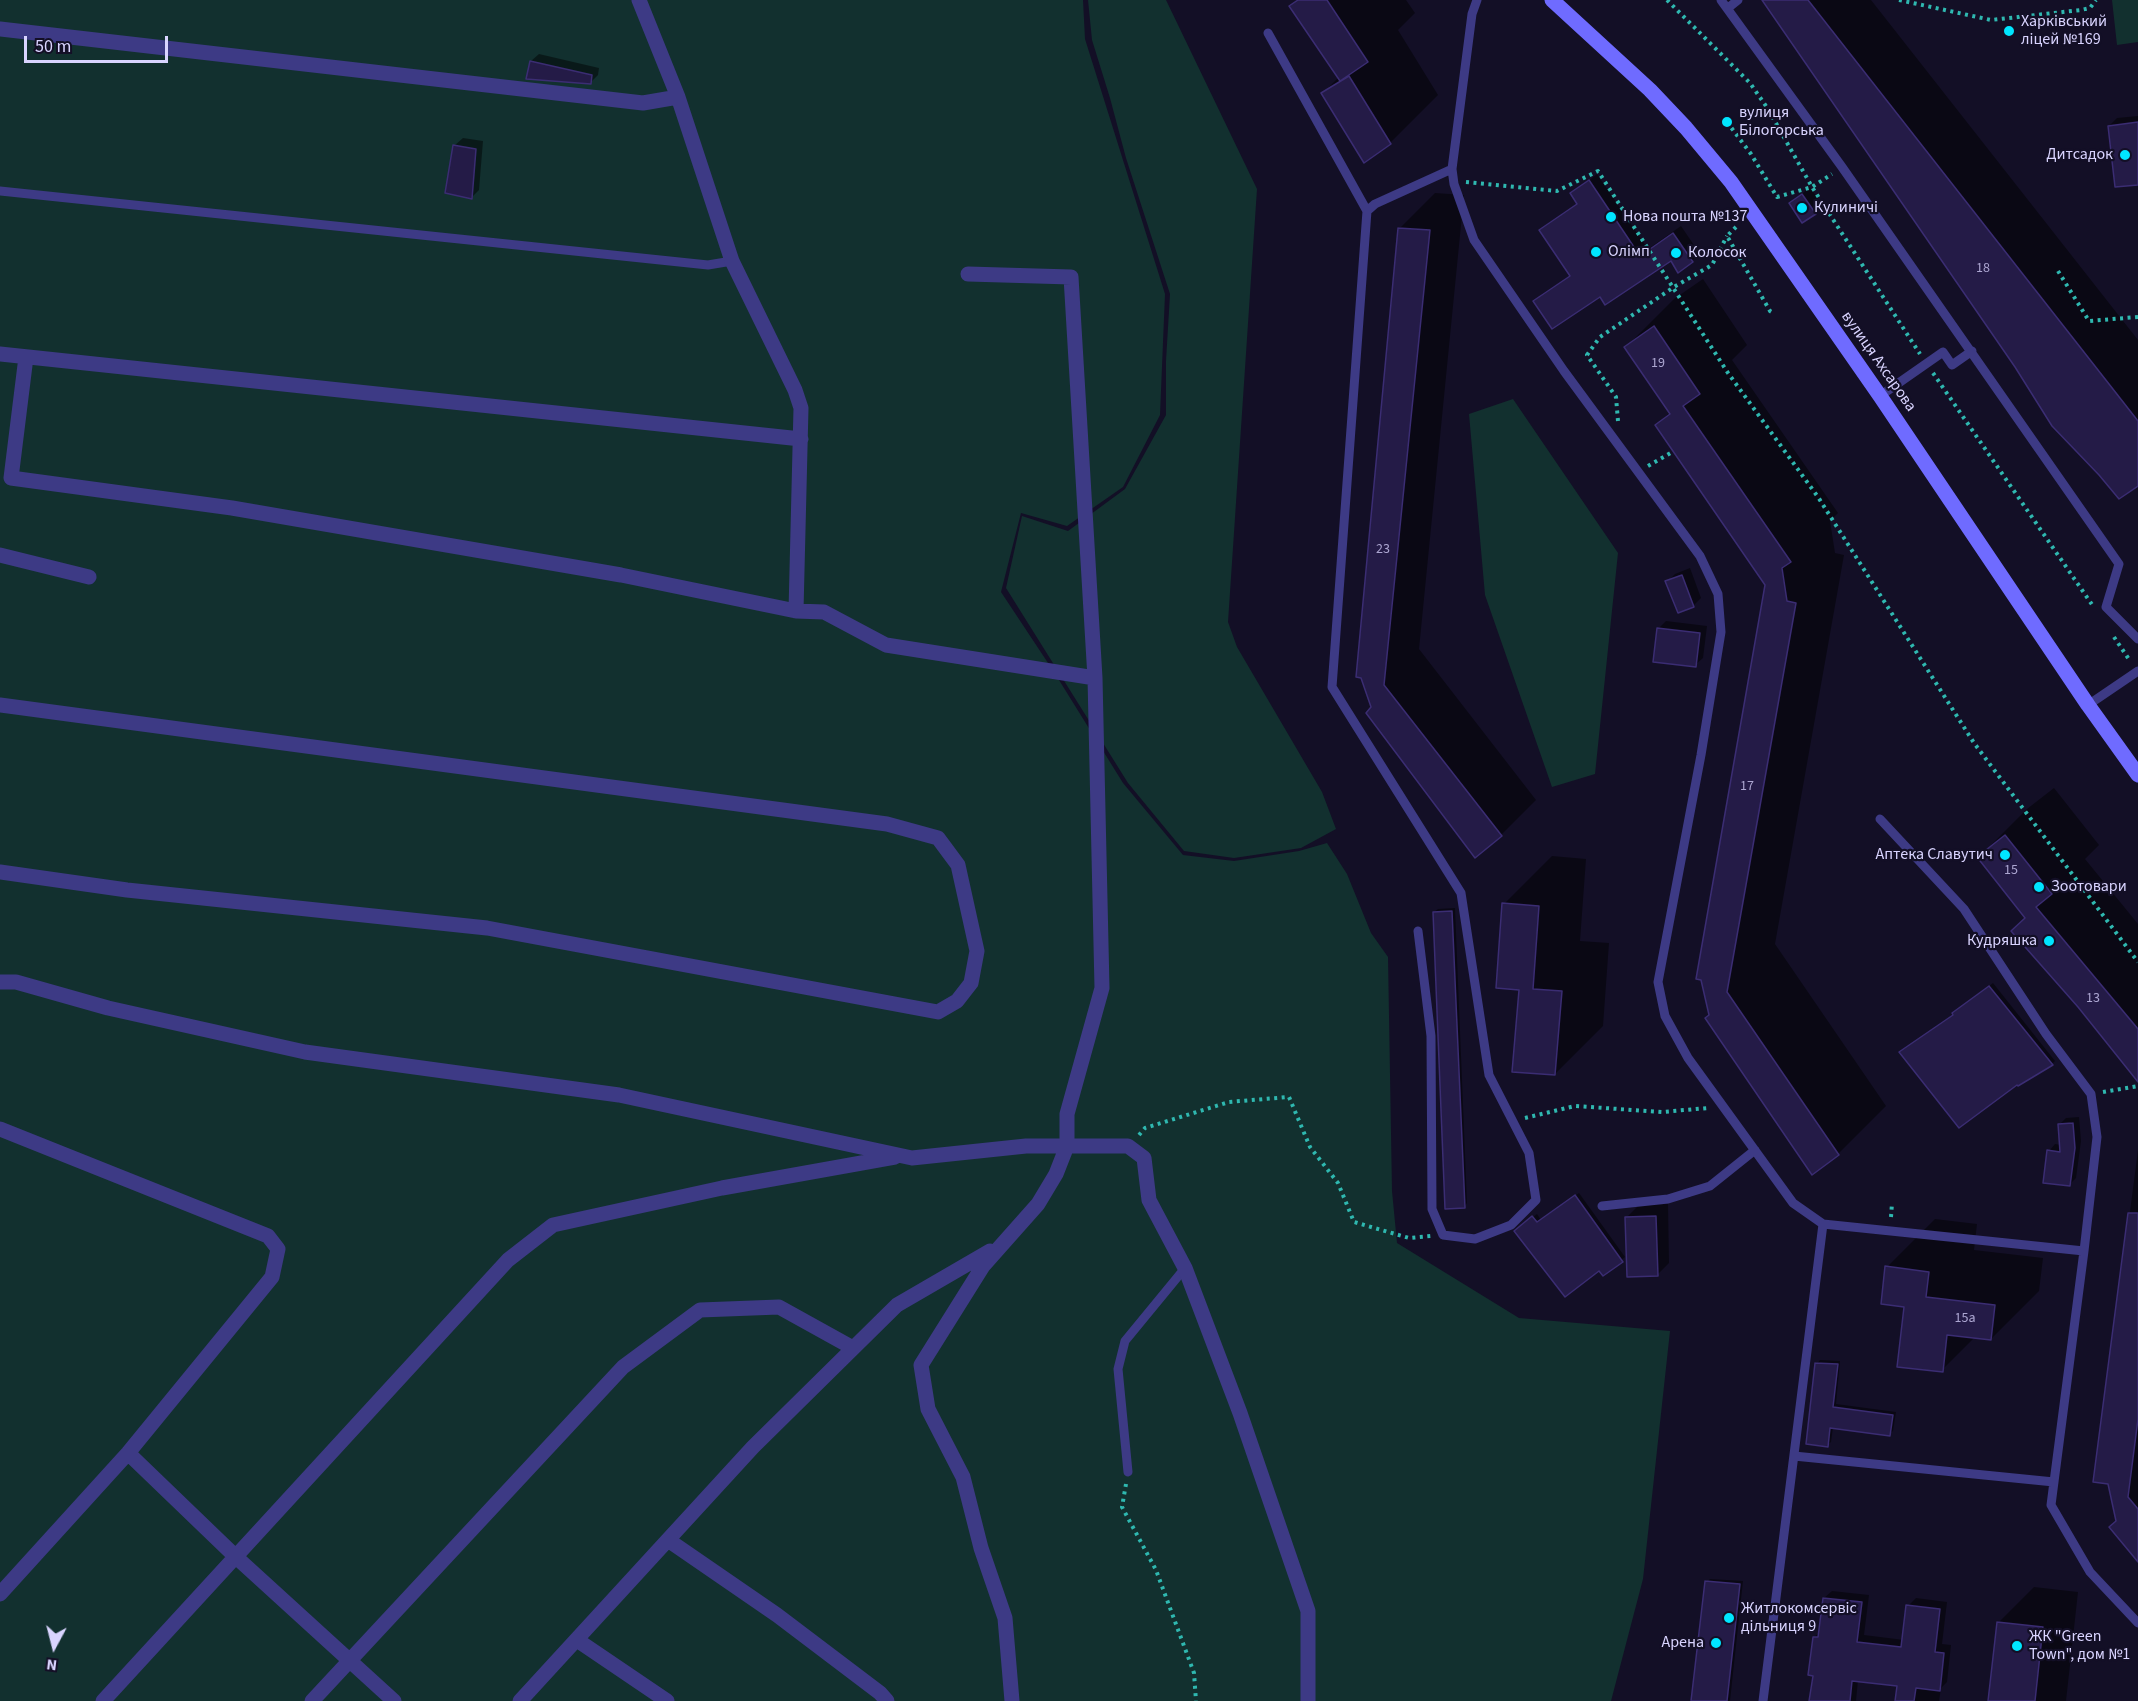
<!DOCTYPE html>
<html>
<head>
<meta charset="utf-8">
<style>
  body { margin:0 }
  #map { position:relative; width:2138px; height:1701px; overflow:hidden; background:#130f26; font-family:"Source Sans 3",sans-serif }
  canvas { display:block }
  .north { position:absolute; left:24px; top:1617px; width:60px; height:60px; -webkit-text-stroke:4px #130f26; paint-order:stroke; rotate:187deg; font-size:16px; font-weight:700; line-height:24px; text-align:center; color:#d9d4ff }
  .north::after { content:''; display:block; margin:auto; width:21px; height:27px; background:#d9d4ff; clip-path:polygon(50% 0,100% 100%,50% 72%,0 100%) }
  .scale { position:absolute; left:24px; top:36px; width:144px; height:27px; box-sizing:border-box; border:3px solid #d9d4ff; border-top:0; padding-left:8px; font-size:18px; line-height:21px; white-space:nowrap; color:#d9d4ff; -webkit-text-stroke:4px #130f26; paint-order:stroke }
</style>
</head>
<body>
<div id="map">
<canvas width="2138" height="1701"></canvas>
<div class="north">N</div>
<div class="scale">50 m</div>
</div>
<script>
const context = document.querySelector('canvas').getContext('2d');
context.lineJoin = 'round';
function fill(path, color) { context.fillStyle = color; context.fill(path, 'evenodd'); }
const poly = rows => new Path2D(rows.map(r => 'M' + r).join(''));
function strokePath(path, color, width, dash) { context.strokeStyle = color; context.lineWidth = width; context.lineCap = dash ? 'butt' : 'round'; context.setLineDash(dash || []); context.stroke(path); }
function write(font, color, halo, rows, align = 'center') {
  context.font = font + ' "Source Sans 3",sans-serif'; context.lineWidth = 4.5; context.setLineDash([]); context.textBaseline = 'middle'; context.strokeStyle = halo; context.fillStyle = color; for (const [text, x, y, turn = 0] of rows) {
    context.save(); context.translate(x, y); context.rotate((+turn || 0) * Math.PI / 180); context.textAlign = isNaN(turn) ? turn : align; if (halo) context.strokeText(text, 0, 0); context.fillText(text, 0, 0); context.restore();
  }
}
const green = poly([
  [0,0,1083,0,1085,39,1165,294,1160,415,1123,487,1067,526,1021,513,1001,592,1054,672,1123,783,1183,855,1234,861,1299,851,1327,843,1347,874,1371,933,1388,957,1392,1191,1397,1243,1519,1318,1670,1331,1643,1579,1611,1701,0,1701],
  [1088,0,1166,0,1257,189,1228,622,1237,647,1322,792,1336,829,1301,848,1234,858,1184,851,1128,783,1006,588,1022,516,1068,531,1125,489,1166,415,1166,361,1170,294,1126,158,1110,98,1092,40],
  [2112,0,2138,0,2138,42,2117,45],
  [1513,399,1618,553,1595,774,1552,787,1485,595,1469,414]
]);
const shadow = poly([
  [1297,0,1406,0,1415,13,1398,30,1438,95,1390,143,1323,93,1339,77,1291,6],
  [1763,0,1871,0,2138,340,2138,485,2016,366],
  [539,54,599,68,598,75,590,83,531,61],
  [2138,116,2138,183,2109,126,2117,118],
  [463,138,483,141,479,190,471,198,455,145],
  [1597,174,1648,249,1681,226,1700,254,1679,271,1671,259,1600,295,1535,302,1542,294,1571,275,1541,231,1548,223,1578,203,1572,194],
  [1810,187,1822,205,1815,212,1791,203],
  [1435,193,1464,195,1419,649,1536,800,1501,835,1373,707,1399,229],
  [1703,279,1747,345,1732,360,1838,513,1830,521,1835,553,1844,555,1775,944,1886,1106,1838,1154,1711,1014,1766,585,1657,425,1671,411,1626,347,1674,299],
  [1690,568,1701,598,1693,606,1667,582,1675,574],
  [1666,621,1707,626,1703,658,1695,665,1658,629],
  [2054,788,2099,845,2085,859,2138,924,2138,1080,2027,918,1979,857,2027,809],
  [1552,856,1586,859,1580,941,1609,943,1603,1026,1555,1074,1520,988,1504,904],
  [1455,908,1467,1203,1464,1207,1434,912,1438,909],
  [1993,983,2055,1061,2052,1064,1955,1014],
  [2079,1117,2081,1141,2076,1178,2070,1184,2049,1151,2055,1144,2061,1145,2060,1124,2066,1118],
  [2138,1150,2138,1560,2118,1520,2109,1482,2095,1481],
  [1579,1193,1625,1257,1603,1274,1599,1269,1519,1228,1537,1214,1541,1220],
  [1668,1204,1669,1263,1657,1275,1627,1217,1639,1205],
  [1935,1219,1977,1224,1974,1250,2043,1258,2039,1291,1991,1339,1975,1337,1942,1370,1887,1267],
  [1820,1360,1840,1361,1836,1404,1896,1412,1893,1431,1889,1434,1833,1427,1831,1442,1827,1445,1817,1364],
  [1710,1579,1743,1581,1730,1701,1692,1701,1707,1582],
  [2034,1587,2078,1592,2066,1701,1989,1701,1998,1623],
  [1832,1591,1869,1595,1864,1635,1904,1640,1908,1606,1916,1598,1947,1602,1942,1644,1951,1645,1947,1682,1941,1688,1939,1701,1896,1701,1898,1685,1858,1680,1856,1701,1811,1701,1814,1674,1814,1637,1820,1632,1824,1598]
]);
const building = poly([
  [1298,0,1327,0,1368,62,1340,81,1289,6,1298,0],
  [1762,0,1808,0,2138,421,2138,486,2119,499,2099,475,2052,426,2015,367,1762,0],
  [530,61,592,75,591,84,526,79,530,61],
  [1349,76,1391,144,1364,163,1321,93,1349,76],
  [2138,122,2138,185,2115,187,2108,126,2138,122],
  [453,145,476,149,472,199,445,193,453,145],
  [1589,180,1640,256,1673,233,1693,262,1678,273,1671,261,1605,305,1600,297,1552,329,1533,301,1570,276,1539,230,1577,204,1570,193,1589,180],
  [1802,194,1816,214,1802,223,1789,203,1802,194],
  [1398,228,1430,230,1384,685,1502,836,1475,858,1366,713,1371,707,1361,678,1356,677,1398,228],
  [1654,326,1700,394,1683,406,1791,562,1782,568,1787,601,1796,603,1727,992,1839,1155,1812,1175,1705,1018,1709,1015,1701,980,1696,979,1765,585,1655,425,1670,414,1624,347,1654,326],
  [1682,575,1694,607,1678,613,1665,581,1682,575],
  [1657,628,1700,633,1696,667,1653,662,1657,628],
  [2005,835,2052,894,2036,907,2138,1029,2138,1082,2078,1007,2011,931,2025,918,1977,857,2005,835],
  [1502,903,1539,906,1533,989,1562,991,1555,1075,1512,1072,1519,990,1496,988,1502,903],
  [1452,911,1465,1208,1445,1209,1433,912,1452,911],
  [1989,986,2053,1065,2018,1086,2017,1085,1959,1128,1899,1052,1953,1015,1952,1013,1989,986],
  [2073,1123,2075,1148,2070,1186,2043,1183,2047,1150,2060,1152,2058,1124,2073,1123],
  [1575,1195,1623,1262,1603,1276,1599,1271,1565,1297,1514,1231,1532,1216,1537,1222,1575,1195],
  [2128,1213,2138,1213,2138,1419,2128,1497,2138,1509,2138,1562,2109,1527,2116,1521,2108,1484,2093,1482,2128,1213],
  [1656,1216,1658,1276,1627,1277,1625,1217,1656,1216],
  [1885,1266,1929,1272,1926,1297,1995,1305,1991,1340,1947,1335,1943,1372,1897,1367,1904,1307,1881,1304,1885,1266],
  [1815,1363,1838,1364,1833,1407,1893,1415,1890,1436,1830,1428,1828,1447,1806,1444,1815,1363],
  [1705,1581,1740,1584,1727,1701,1691,1701,1705,1581],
  [1823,1598,1862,1602,1857,1642,1901,1647,1906,1605,1940,1609,1935,1652,1944,1653,1940,1691,1916,1688,1914,1701,1895,1701,1897,1686,1852,1681,1850,1701,1809,1701,1813,1676,1808,1675,1813,1637,1818,1637,1823,1598],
  [1997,1622,2043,1627,2035,1701,1988,1701,1997,1622]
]);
const path = poly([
  [1667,0,1750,83,1768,109,1812,187,1920,354],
  [1899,0,1991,20,2081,10,2090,8,2096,0],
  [1727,122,1751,154,1777,197,1812,187,1832,174],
  [1466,182,1557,191,1598,171,1728,373,1818,497,1974,743,2138,962],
  [1736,227,1727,236,1770,311,1775,314],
  [2058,271,2089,321,2138,317],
  [1933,373,2093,606],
  [1618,421,1616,397,1587,355,1600,337,1674,287,1712,265,1727,236],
  [1648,466,1674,451],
  [2114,637,2130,661],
  [2103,1092,2138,1086],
  [1525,1118,1575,1106,1662,1112,1708,1108],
  [1139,1135,1145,1128,1229,1102,1289,1097,1310,1147,1338,1183,1354,1222,1409,1238,1431,1236],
  [1891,1217,1892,1203],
  [1126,1484,1122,1507,1156,1570,1194,1673,1196,1701]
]);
const lane = poly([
  [1477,0,1472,14,1452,169,1454,184,1474,240,1564,371,1700,556,1718,594,1721,632,1701,755,1658,982,1665,1016,1688,1058,1793,1203,1823,1224,2084,1251],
  [1721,0,1842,167,2119,564,2106,607,2138,639],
  [1728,8,1738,0],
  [1268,33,1367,211,1375,204,1452,169],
  [0,191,708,265,732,261],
  [1367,211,1332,687,1461,893,1489,1075,1529,1153,1536,1200,1511,1225,1475,1239,1443,1235,1432,1209,1431,1036,1418,931],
  [1880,396,1943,352,1952,365,1972,351],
  [2088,705,2138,671],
  [1880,819,1964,909,2046,1034,2091,1094,2097,1137,2084,1251,2051,1505,2090,1572,2138,1623],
  [1602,1206,1668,1199,1710,1186,1755,1150],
  [1794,1456,2054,1482],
  [1128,1472,1118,1369,1125,1341,1185,1268],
  [1763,1701,1823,1224]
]);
const street = poly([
  [639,0,678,97,732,261,795,390,801,408,796,611],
  [0,29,643,103,678,97],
  [968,274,1071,277,1095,678,1102,988,1067,1114,1067,1146,1056,1174,1038,1204,983,1266,921,1365,928,1409,963,1477,981,1548,1005,1618,1012,1701],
  [0,354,801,439],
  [26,357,11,478,232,508,621,575,796,611,824,612,886,645,1095,678],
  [0,555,89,577],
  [0,705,887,824,938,838,958,865,977,951,971,983,957,1001,938,1012,487,928,127,890,0,872],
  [0,982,16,982,108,1008,305,1052,619,1095,912,1158,1026,1146,1128,1146,1144,1158,1149,1200,1185,1268,1240,1413,1308,1611,1308,1701],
  [0,1129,268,1236,278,1249,272,1277,128,1453,0,1594],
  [128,1453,236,1557,394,1701],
  [668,1540,777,1615,880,1693,887,1701],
  [577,1640,667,1701],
  [103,1701,508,1260,553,1225,722,1188,895,1157],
  [312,1701,623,1367,700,1310,779,1307,853,1348],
  [520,1701,753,1447,897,1305,990,1251]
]);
const secondary = poly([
  [1552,0,1650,90,1686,128,1731,182,1880,396,2088,705,2138,775]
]);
const markers = [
  [2009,31,6,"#00e5ff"],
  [1727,122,6,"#00e5ff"],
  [2125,155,6,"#00e5ff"],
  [1802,208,6,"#00e5ff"],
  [1611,217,6,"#00e5ff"],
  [1596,252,6,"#00e5ff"],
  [1676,253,6,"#00e5ff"],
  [2005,855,6,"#00e5ff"],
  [2039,887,6,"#00e5ff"],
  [2049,941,6,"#00e5ff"],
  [1729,1618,6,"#00e5ff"],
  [1716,1643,6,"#00e5ff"],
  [2017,1646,6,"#00e5ff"]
];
const numberNames = [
  ["18",1983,269],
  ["19",1658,364],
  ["23",1383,550],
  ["17",1747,787],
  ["15",2011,871],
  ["13",2093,999],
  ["15а",1965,1319]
];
const poiNames = [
  ["Харківський",2021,22],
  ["ліцей №169",2021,40],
  ["вулиця",1739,113],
  ["Білогорська",1739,131],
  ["Дитсадок",2113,155,"right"],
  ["Кулиничі",1814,208],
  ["Нова пошта №137",1623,217],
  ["Олімп",1608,252],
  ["Колосок",1688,253],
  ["Аптека Славутич",1993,855,"right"],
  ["Зоотовари",2051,887],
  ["Кудряшка",2037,941,"right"],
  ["Житлокомсервіс",1741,1609],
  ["дільниця 9",1741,1627],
  ["ЖК \"Green",2029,1637],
  ["Town\", дом №1",2029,1655],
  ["Арена",1704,1643,"right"]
];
const streetNames = [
  ["вулиця Ахсарова",1878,362,55]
];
fill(green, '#12302f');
fill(shadow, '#0007');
fill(building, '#241b47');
strokePath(building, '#3b2d73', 1.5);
strokePath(path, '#2fb8b0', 4, [3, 4.5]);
strokePath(lane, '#3d3a85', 9);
strokePath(street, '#3d3a85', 15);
strokePath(secondary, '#6f6bff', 15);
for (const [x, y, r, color] of markers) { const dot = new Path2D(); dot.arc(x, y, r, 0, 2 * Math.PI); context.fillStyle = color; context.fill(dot); strokePath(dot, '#130f26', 2); }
write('14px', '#aca6d1', null, numberNames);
write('16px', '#d9d4ff', '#130f26', poiNames, 'left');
write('16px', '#d9d4ff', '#130f26', streetNames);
</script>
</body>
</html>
